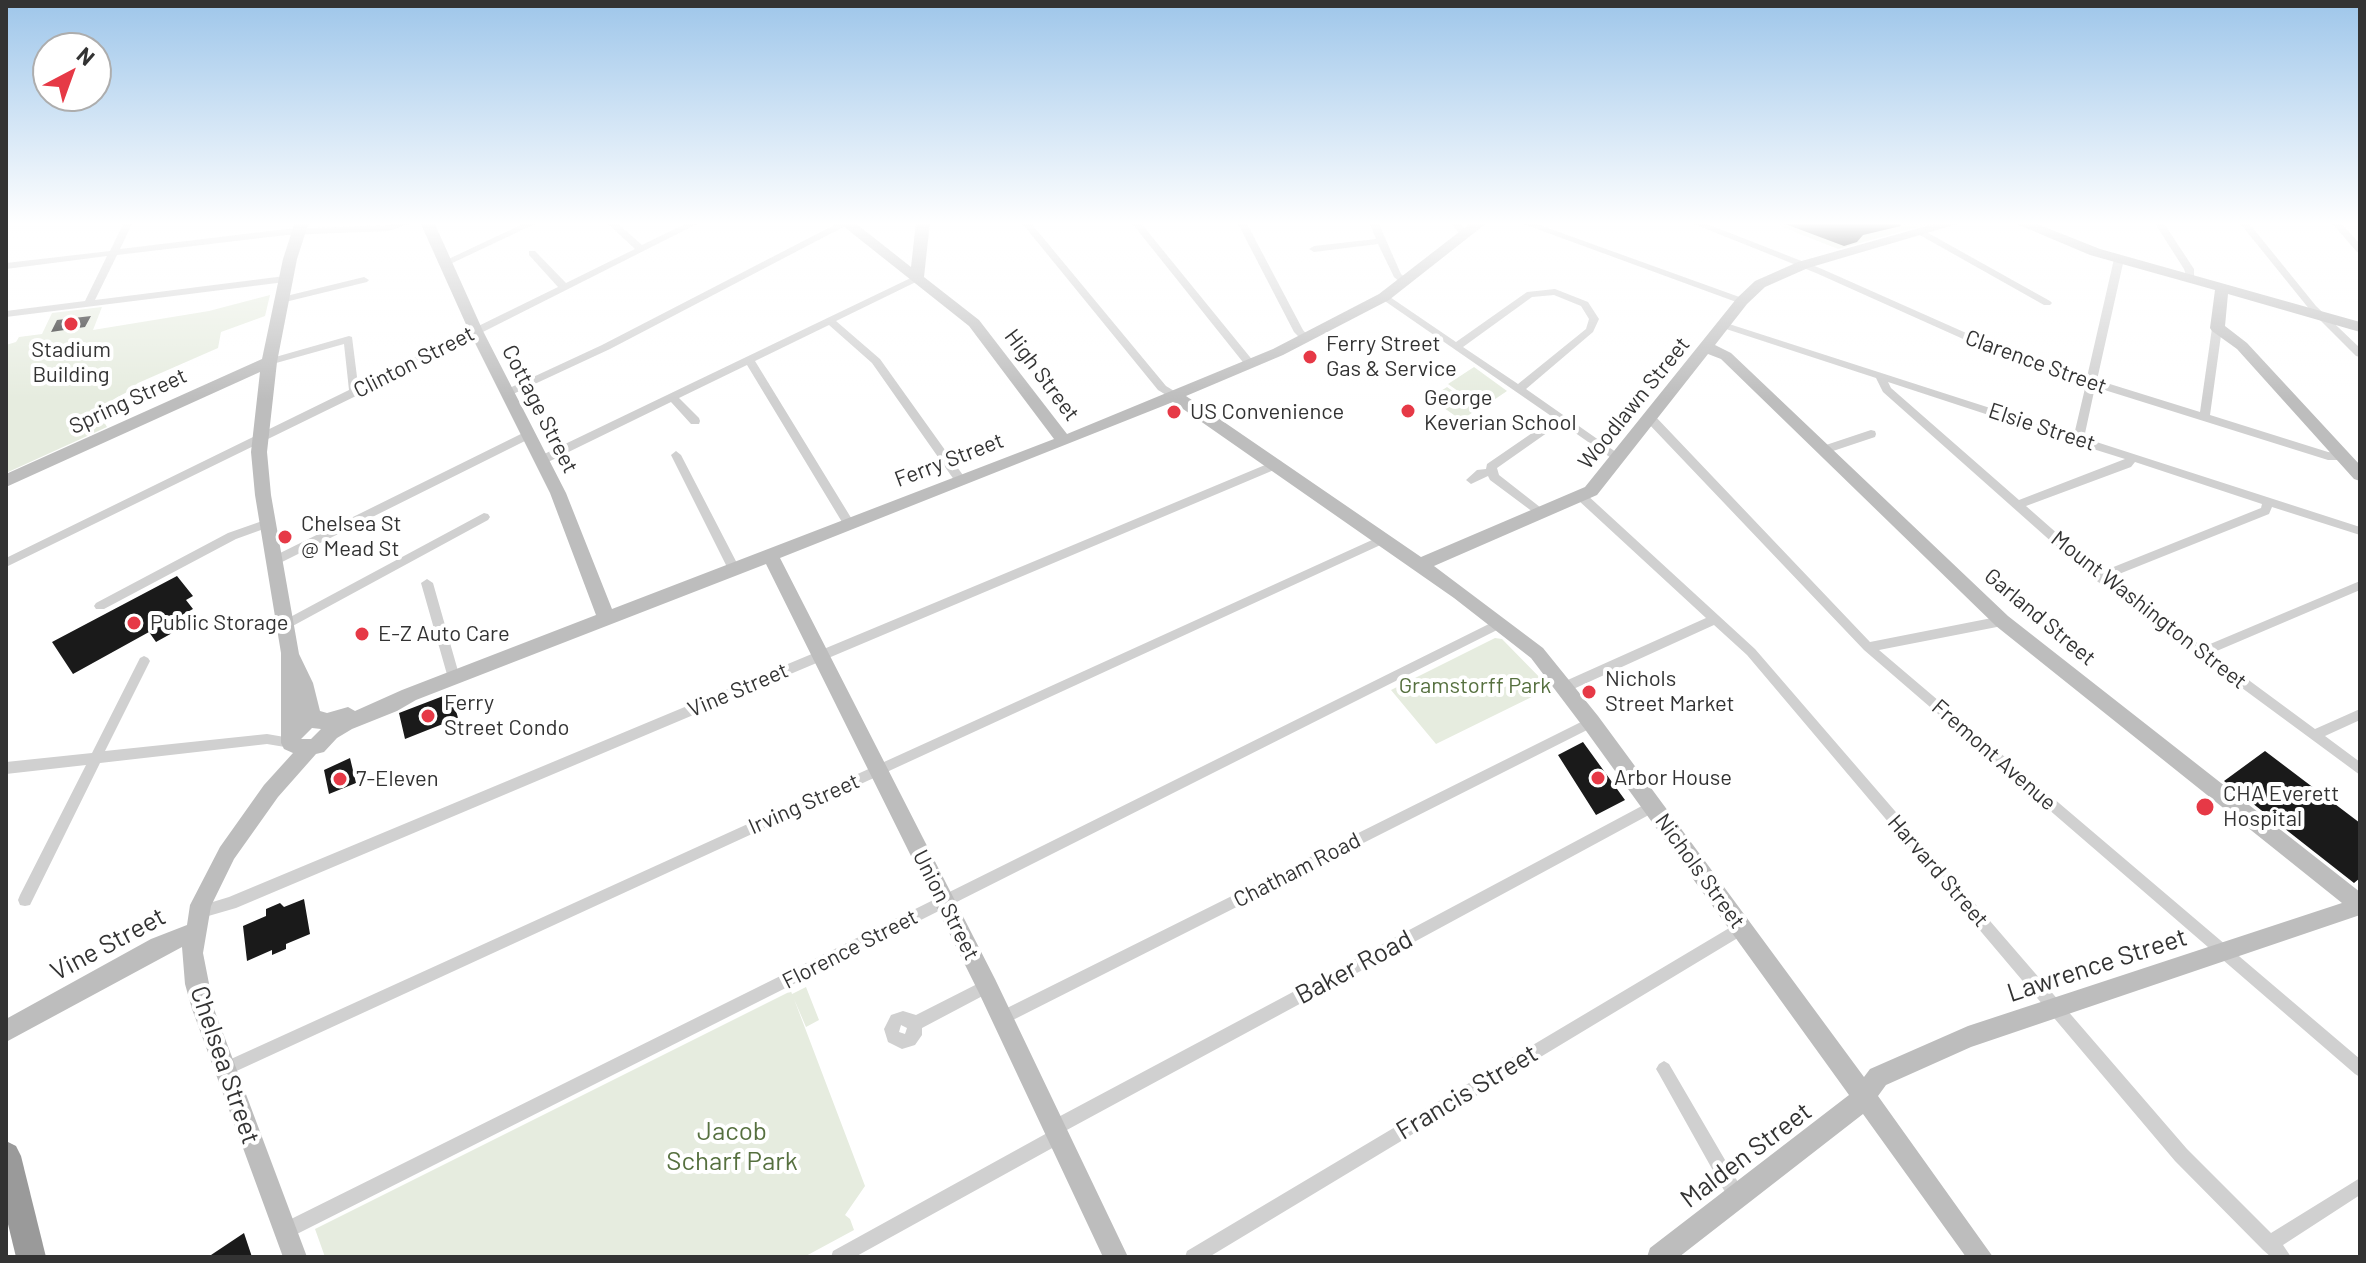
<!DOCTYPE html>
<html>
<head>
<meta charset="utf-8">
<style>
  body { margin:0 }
  #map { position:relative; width:2366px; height:1263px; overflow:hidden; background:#fff; font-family:Barlow,sans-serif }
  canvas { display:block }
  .frame { position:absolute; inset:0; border:8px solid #333; pointer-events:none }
  .north { position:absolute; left:32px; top:32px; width:80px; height:80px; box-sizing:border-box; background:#fff; border:2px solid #adadad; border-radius:50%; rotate:41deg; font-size:22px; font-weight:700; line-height:32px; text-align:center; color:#333 }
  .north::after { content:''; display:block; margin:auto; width:28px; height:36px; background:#e63946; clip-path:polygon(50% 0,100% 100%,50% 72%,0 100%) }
</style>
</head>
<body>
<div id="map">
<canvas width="2366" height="1263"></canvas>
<div class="frame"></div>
<div class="north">N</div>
</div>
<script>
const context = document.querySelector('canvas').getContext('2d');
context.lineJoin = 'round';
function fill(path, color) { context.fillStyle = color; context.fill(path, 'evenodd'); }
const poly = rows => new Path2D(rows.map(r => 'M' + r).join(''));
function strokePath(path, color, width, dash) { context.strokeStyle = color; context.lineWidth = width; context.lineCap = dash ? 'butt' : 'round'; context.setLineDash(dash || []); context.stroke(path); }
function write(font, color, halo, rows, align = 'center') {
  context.font = font + ' Barlow,sans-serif'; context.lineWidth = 8; context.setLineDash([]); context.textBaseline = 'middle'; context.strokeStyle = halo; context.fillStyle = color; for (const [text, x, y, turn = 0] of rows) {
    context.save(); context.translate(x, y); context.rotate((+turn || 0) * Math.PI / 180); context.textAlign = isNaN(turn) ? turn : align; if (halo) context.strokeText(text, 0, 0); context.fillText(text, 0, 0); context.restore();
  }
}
const green = poly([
  [1770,222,1936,222,1838,249],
  [270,295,265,316,221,332,218,348,138,383,127,392,96,409,107,427,6,473,6,345,16,342,19,337,42,334,52,313,102,307,93,330,209,311],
  [1474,367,1507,391,1482,408,1448,384],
  [1447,387,1478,409,1461,420,1430,398],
  [1495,638,1502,639,1550,688,1436,744,1391,690],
  [806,987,819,1020,806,1027,794,999,865,1186,845,1215,850,1219,854,1230,804,1257,325,1257,315,1229,791,991,792,994]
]);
const building = poly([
  [1780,222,1900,222,1901,226,1863,235,1857,242,1844,246],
  [91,316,85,327,51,332,57,320],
  [177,576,193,596,186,600,193,609,176,618,183,627,156,642,149,632,73,674,52,642],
  [451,693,458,718,405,739,399,713],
  [1583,742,1625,800,1596,815,1558,755],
  [2265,751,2360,823,2360,878,2354,883,2224,781],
  [350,758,356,783,329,794,324,770],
  [304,899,310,934,286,944,286,949,272,955,272,950,247,961,243,926,266,916,266,909,280,903,284,907],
  [244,1233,252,1257,208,1257]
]);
const street = poly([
  [124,222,133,222,120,249,286,229,389,225,399,222,414,222,389,231,286,235,117,255,95,300,285,276,290,279,285,282,6,317,6,311,85,301,107,256,6,269,6,263,110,251,124,222],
  [527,222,539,222,448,265,445,266,440,263,527,222],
  [606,222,616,222,642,245,689,222,701,222,358,395,6,567,6,558,349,390,344,344,269,365,265,364,265,360,349,336,352,337,358,385,558,287,529,255,529,251,535,251,566,283,635,249,606,222],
  [840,222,851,223,610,349,511,395,507,396,502,393,503,391,602,345,840,222],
  [1021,222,1030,222,1166,386,1179,394,1180,396,1179,398,1171,398,1158,390,1021,222],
  [1131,222,1140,222,1254,362,1254,366,1246,366,1131,222],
  [1237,222,1246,222,1303,330,1311,339,1309,341,1303,341,1294,332,1237,222],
  [1369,222,1378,222,1401,274,1410,282,1408,284,1402,284,1394,277,1378,244,1314,252,1309,249,1314,246,1376,239,1369,222],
  [1450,222,1459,222,1470,235,1468,237,1462,237,1450,222],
  [1518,222,1531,222,1745,299,1747,301,1742,304,1739,303,1518,222],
  [1689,222,1702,222,1822,269,2018,356,2087,377,2114,259,2116,257,2122,257,2124,259,2097,380,2200,412,2212,328,2217,325,2220,326,2222,328,2210,415,2328,452,2347,454,2348,457,2347,460,2328,460,2095,387,2084,438,2360,527,2360,535,2272,507,2269,514,2109,578,2203,647,2360,581,2360,590,2212,653,2315,729,2360,709,2360,720,2325,736,2360,762,2360,775,2090,576,1883,392,1876,378,1720,327,1718,325,1720,323,1726,323,2074,435,2086,384,2010,360,1816,273,1689,222],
  [1888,382,2074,443,2125,459,2019,500,1891,388,1888,382],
  [2135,462,2262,504,2261,508,2101,572,2026,506,2131,467,2135,462],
  [2154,222,2163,222,2194,269,2194,281,2188,281,2184,269,2154,222],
  [2239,222,2248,222,2316,306,2360,348,2360,357,2356,356,2310,310,2239,222],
  [2331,222,2340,222,2360,244,2360,253,2357,252,2331,222],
  [1921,229,2050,301,2052,303,2050,305,2044,305,1918,234,1916,232,1921,229],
  [917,275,920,276,920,280,836,321,880,359,965,478,966,481,965,484,957,484,872,363,829,325,755,361,853,521,855,524,853,527,845,527,747,365,679,398,699,418,700,421,699,424,691,424,671,402,546,463,538,463,537,460,538,457,917,275],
  [364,277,369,280,367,282,281,303,276,300,278,298,364,277],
  [1555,289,1588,302,1599,319,1593,332,1526,389,1623,457,1622,460,1614,460,1561,423,1497,468,1499,475,1545,511,1547,514,1541,518,1490,480,1488,476,1471,484,1466,480,1477,470,1486,469,1487,464,1554,418,1379,297,1381,295,1387,295,1456,342,1527,292,1555,289],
  [1554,295,1581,306,1589,319,1586,329,1518,384,1463,347,1532,297,1554,295],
  [1650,414,1654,415,1870,642,2002,616,2006,618,2008,621,2006,624,2002,626,1879,650,2360,1059,2360,1077,2355,1074,1864,650,1646,421,1645,418,1650,414],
  [529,430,533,431,534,434,533,437,278,564,270,564,268,561,270,558,529,430],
  [1871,430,1875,431,1876,434,1875,437,1824,454,1819,450,1820,447,1871,430],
  [676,451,681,455,740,569,738,572,730,572,728,569,671,455,676,451],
  [1277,460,1281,461,1282,464,1281,467,236,908,198,919,193,918,191,913,193,908,229,897,1277,460],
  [1582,493,1586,494,1755,649,2187,1149,2271,1233,2360,1178,2360,1195,2283,1245,2291,1257,2271,1257,2263,1250,2175,1161,1747,655,1714,625,1569,691,1561,691,1559,687,1561,683,1706,618,1578,500,1576,497,1578,494,1582,493],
  [484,513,488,514,490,517,488,520,289,628,281,628,279,625,281,622,484,513],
  [268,519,272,520,274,523,272,526,236,539,104,609,96,609,94,606,96,603,228,533,268,519],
  [1383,535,1387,536,1389,539,1387,542,230,1074,225,1077,220,1074,217,1069,220,1064,1383,535],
  [427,579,433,583,460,678,458,682,454,683,450,682,448,678,421,583,427,579],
  [1501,618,1505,620,1507,623,1505,626,291,1237,285,1239,279,1237,277,1231,279,1225,1501,618],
  [144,656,148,658,150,661,105,751,267,734,296,739,297,743,296,747,291,748,267,744,100,763,30,905,25,906,20,905,18,900,20,895,86,765,6,774,6,762,92,753,140,658,144,656],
  [1591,717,1595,718,1597,722,1595,726,1007,1023,1002,1025,997,1023,995,1018,997,1013,1591,717],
  [1653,800,1658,802,1660,806,1658,810,1065,1131,1067,1135,1065,1141,855,1257,831,1257,833,1251,1049,1132,1047,1128,1049,1122,1653,800],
  [1741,921,1746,923,1748,928,1746,933,1209,1257,1185,1257,1187,1251,1741,921],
  [987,979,992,981,994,986,992,991,922,1028,922,1035,915,1045,902,1049,888,1042,884,1029,891,1015,903,1011,916,1015,987,979],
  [901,1025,907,1028,905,1034,899,1032,901,1025],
  [1664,1061,1669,1064,1742,1189,1744,1195,1742,1201,1736,1203,1730,1201,1659,1074,1656,1069,1659,1064,1664,1061]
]);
const secondary = poly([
  [295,222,309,222,297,259,277,362,267,452,271,495,299,654,313,683,320,711,327,713,348,707,355,711,402,690,596,615,550,493,469,331,420,222,434,222,483,331,566,493,612,609,1054,439,969,326,838,222,854,222,911,267,916,222,930,222,924,277,979,320,1067,434,1273,349,1379,294,1472,222,1488,222,1389,300,1283,355,1186,396,1421,557,1585,487,1737,298,1755,281,1798,262,1941,222,1964,222,1808,268,1765,287,1747,304,1715,345,1731,353,2008,616,2360,892,2360,915,1971,1047,1886,1085,1878,1096,1993,1257,1966,1257,1863,1114,1679,1257,1647,1257,1650,1248,1849,1095,1584,728,1531,658,1454,598,1173,402,780,558,995,979,1128,1257,1103,1257,979,993,766,564,416,700,397,711,352,729,337,738,324,752,316,754,278,797,234,859,211,906,203,953,214,1009,307,1257,283,1257,192,1009,185,984,182,947,6,1042,6,1019,151,939,187,925,190,905,220,847,264,785,293,753,284,749,281,743,281,653,255,495,251,452,260,372,6,487,6,474,262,359,283,259,295,222],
  [1708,354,1721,359,1996,626,2342,903,1968,1026,1870,1069,1864,1077,1598,716,1543,648,1434,566,1597,495,1708,354],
  [312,728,321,729,311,739,301,739,312,728],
  [2012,222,2032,222,2100,249,2360,322,2360,332,2228,294,2225,326,2247,343,2360,465,2360,481,2354,479,2237,349,2212,331,2210,328,2215,290,2090,255,2012,222]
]);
const highway = poly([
  [6,1141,16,1146,21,1156,46,1257,16,1257,6,1216,6,1141]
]);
const markers = [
  [71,324,8,"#e63946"],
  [1310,357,8,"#e63946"],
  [1408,411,8,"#e63946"],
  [1174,412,8,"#e63946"],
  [285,537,8,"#e63946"],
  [134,623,8,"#e63946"],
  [362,634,8,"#e63946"],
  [1589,692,8,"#e63946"],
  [428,716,8,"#e63946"],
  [1598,778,8,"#e63946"],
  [340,779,8,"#e63946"],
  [2205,807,10,"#e63946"]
];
const poiNames = [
  ["Ferry Street",1326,344],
  ["Gas & Service",1326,369],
  ["Stadium",71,350,"center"],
  ["Building",71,375,"center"],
  ["George",1424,398],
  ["Keverian School",1424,423],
  ["US Convenience",1190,412],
  ["Chelsea St",301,524],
  ["@ Mead St",301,549],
  ["Public Storage",150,623],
  ["E-Z Auto Care",378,634],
  ["Nichols",1605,679],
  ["Street Market",1605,704],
  ["Ferry",444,703],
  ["Street Condo",444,728],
  ["Arbor House",1614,778],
  ["7-Eleven",356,779],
  ["CHA Everett",2223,794],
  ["Hospital",2223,819]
];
const streetNames = [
  ["Clinton Street",414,362,-27],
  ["Clarence Street",2036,362,20],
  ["High Street",1042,375,53],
  ["Spring Street",128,401,-25],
  ["Woodlawn Street",1634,403,-51],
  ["Cottage Street",540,409,63],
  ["Elsie Street",2042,427,18],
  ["Ferry Street",949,460,-21],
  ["Mount Washington Street",2149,610,38],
  ["Garland Street",2040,617,40],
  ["Vine Street",738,690,-23],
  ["Fremont Avenue",1994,755,41],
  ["Irving Street",804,804,-24],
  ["Chatham Road",1297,870,-27],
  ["Nichols Street",1700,871,54],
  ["Harvard Street",1938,871,49],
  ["Union Street",946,905,63],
  ["Florence Street",850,949,-27]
];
const parkNames = [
  ["Gramstorff Park",1475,686]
];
const nearStreetnames = [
  ["Vine Street",108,944,-28],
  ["Lawrence Street",2097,965,-18],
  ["Baker Road",1354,967,-28],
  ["Chelsea Street",225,1065,71],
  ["Francis Street",1467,1092,-31],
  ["Malden Street",1746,1155,-37]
];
const nearParknames = [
  ["Jacob",732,1131],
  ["Scharf Park",732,1161]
];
fill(green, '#e6ecdf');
fill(building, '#1a1a1a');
fill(street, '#d0d0d0');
fill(secondary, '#bdbdbd');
fill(highway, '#9a9a9a');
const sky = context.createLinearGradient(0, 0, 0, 399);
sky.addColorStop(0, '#9ec6ea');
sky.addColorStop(0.56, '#fff');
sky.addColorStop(1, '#ffffff00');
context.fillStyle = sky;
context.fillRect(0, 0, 2366, 399);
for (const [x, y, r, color] of markers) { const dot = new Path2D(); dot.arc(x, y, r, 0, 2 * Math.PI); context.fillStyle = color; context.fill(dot); strokePath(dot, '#fff', 3); }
write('22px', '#333', '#fff', poiNames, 'left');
write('22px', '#333', '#fff', streetNames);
write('22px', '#56703f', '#fff', parkNames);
write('26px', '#333', '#fff', nearStreetnames);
write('26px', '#56703f', '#fff', nearParknames);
</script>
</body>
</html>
